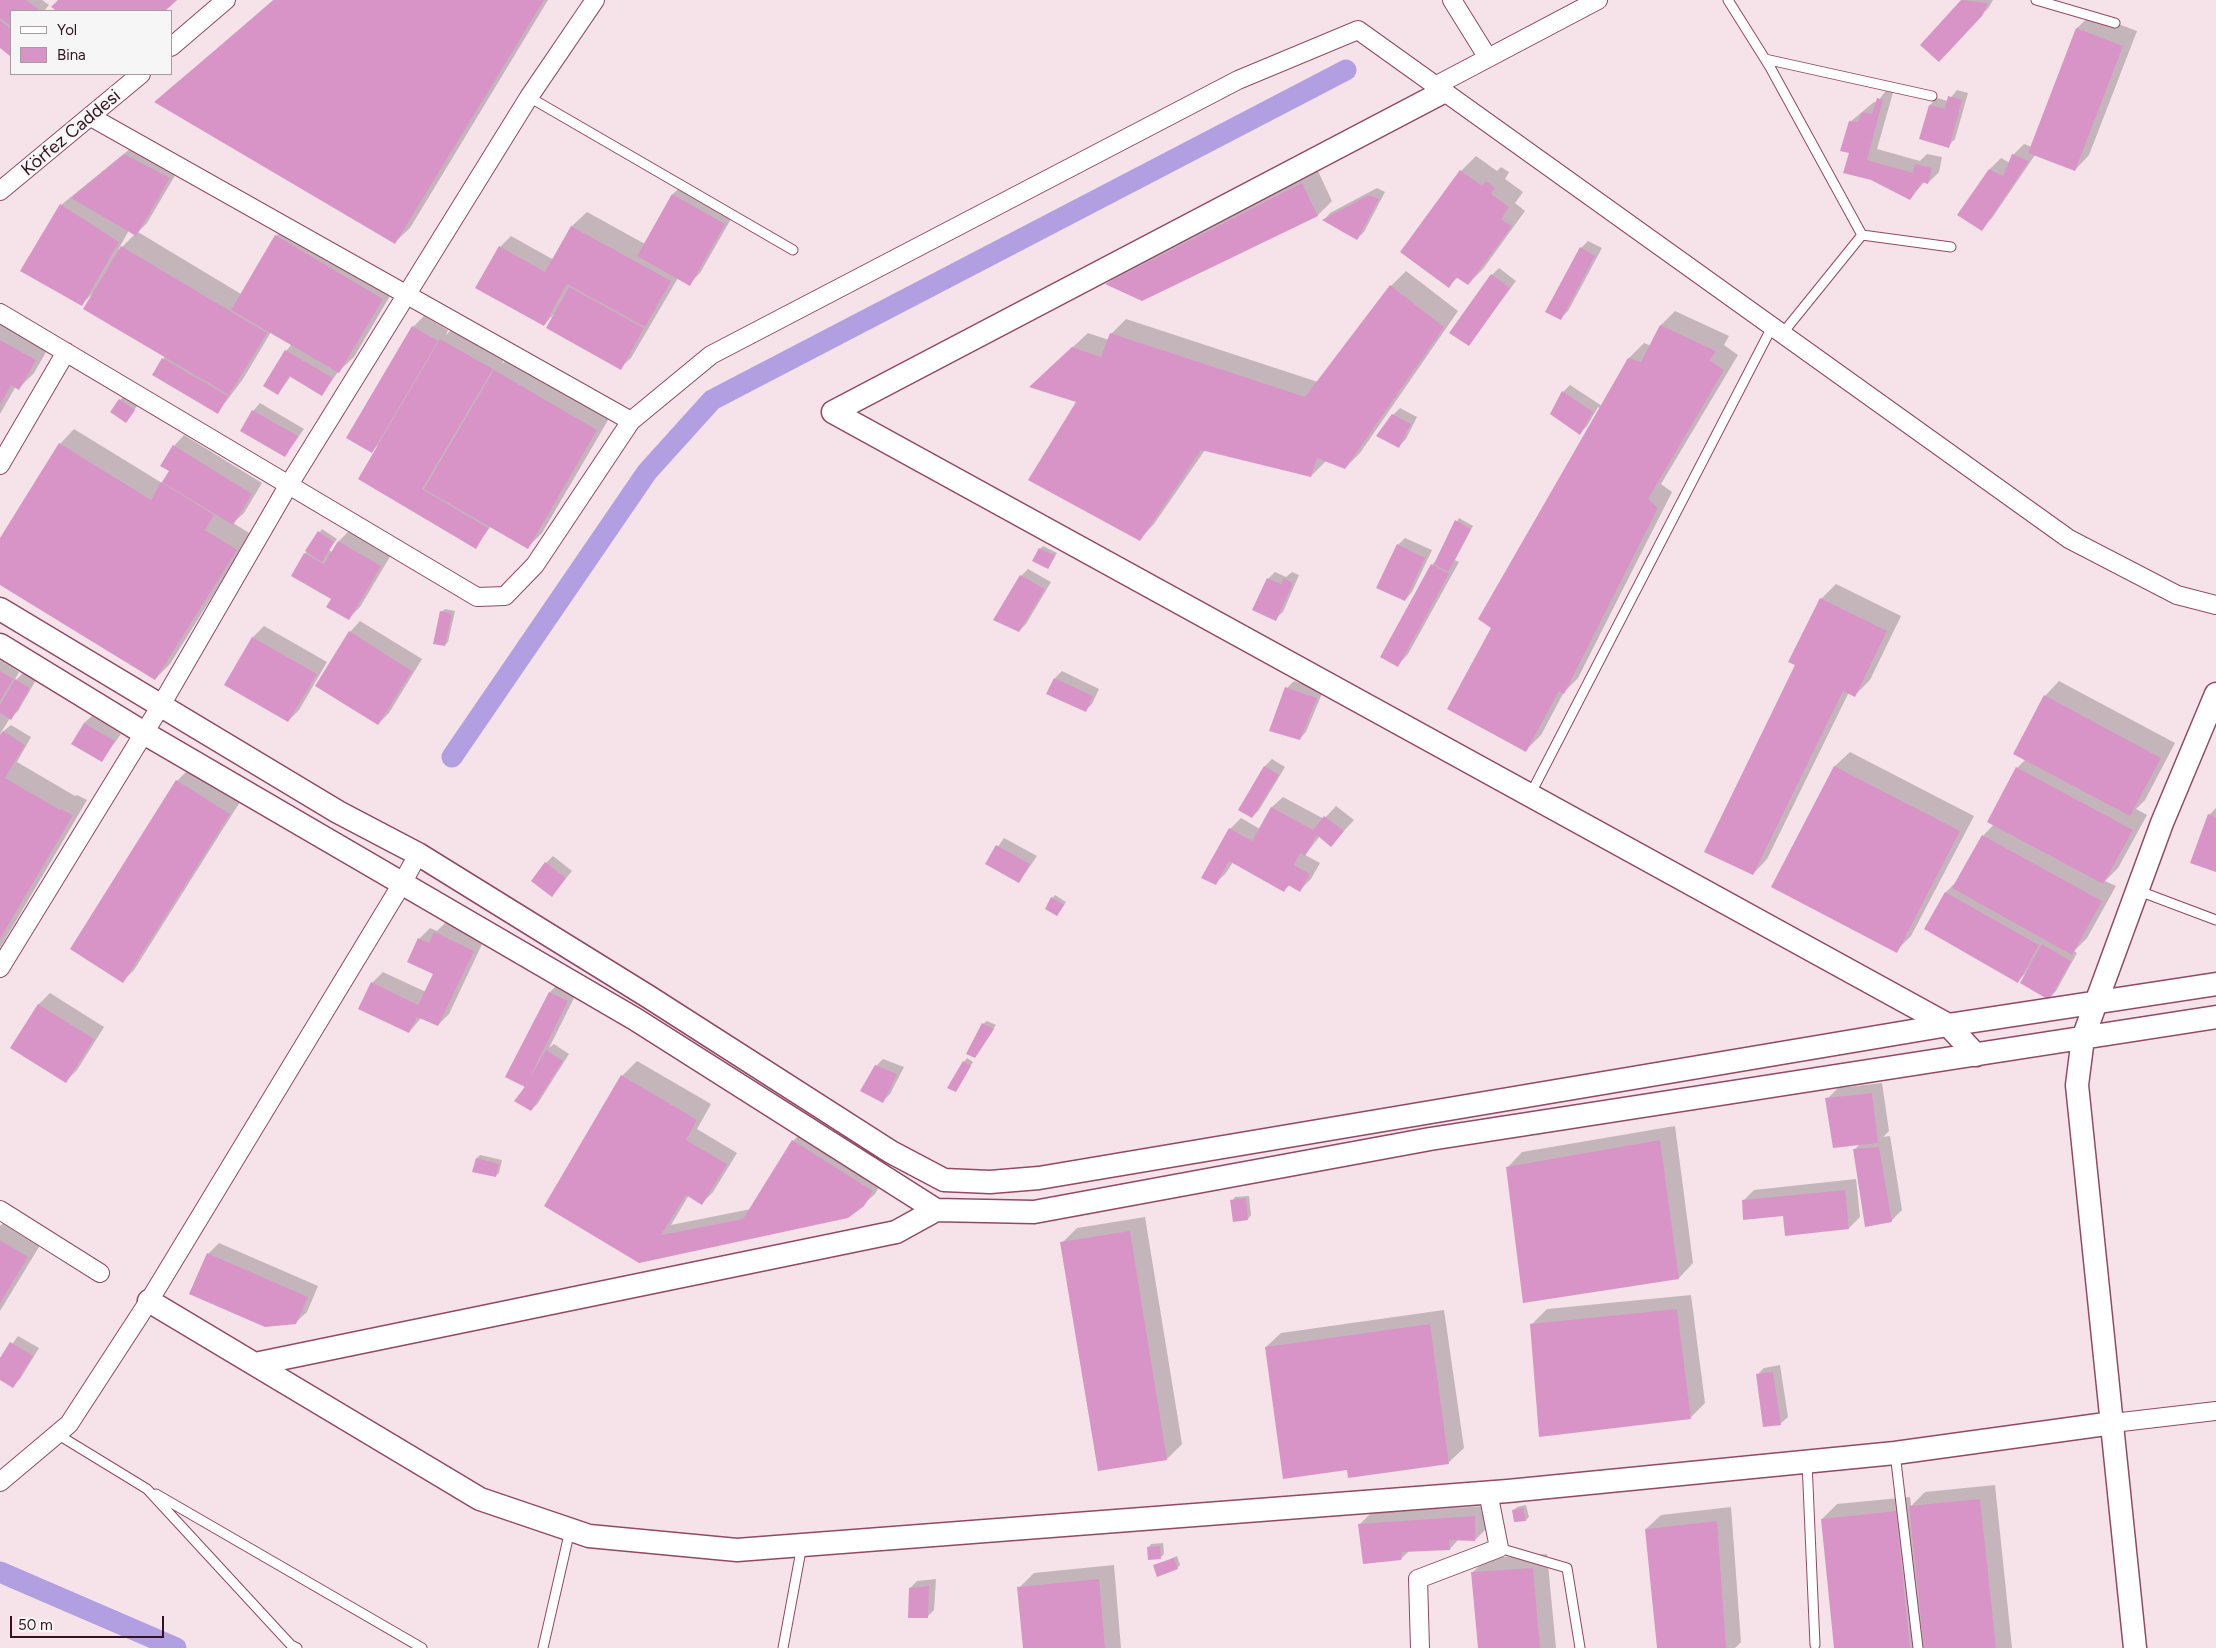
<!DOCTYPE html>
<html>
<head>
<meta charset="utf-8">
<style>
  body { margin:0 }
  #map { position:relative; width:2216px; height:1648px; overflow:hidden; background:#f5e3e9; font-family:Figtree,sans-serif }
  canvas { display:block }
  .legend { position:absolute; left:10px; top:10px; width:162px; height:65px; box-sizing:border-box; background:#f6f6f6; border:1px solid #a89ba0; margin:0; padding:6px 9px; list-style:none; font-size:15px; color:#32131f }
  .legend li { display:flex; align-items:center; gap:10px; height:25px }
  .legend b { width:25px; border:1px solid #a89ba0 }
  .scale { position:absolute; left:10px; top:1616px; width:154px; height:22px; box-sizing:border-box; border:2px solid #32131f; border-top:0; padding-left:6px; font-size:15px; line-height:18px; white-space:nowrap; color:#32131f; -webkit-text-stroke:4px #f6f6f6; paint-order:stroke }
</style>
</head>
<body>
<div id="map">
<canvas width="2216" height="1648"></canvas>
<ul class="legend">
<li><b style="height:6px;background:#fff"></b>Yol</li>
<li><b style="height:14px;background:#d994c7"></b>Bina</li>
</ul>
<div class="scale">50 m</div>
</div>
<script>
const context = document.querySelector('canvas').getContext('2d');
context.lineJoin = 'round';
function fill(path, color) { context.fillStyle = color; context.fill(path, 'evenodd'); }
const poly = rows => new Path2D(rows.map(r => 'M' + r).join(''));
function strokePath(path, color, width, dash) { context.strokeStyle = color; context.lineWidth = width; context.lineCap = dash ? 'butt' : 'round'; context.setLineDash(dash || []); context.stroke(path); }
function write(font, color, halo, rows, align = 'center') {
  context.font = font + ' Figtree,sans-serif'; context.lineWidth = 4.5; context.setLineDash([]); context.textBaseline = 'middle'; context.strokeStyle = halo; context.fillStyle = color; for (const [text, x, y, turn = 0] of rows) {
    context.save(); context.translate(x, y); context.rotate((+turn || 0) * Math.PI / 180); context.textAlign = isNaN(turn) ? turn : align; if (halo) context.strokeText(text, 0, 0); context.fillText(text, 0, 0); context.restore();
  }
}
const shadow = poly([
  [0,0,42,0,49,5,44,11,11,11,10,54,0,46],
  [59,0,175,0,163,11,59,11,53,7],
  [273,0,548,0,410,228,395,242,156,102],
  [1963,0,1993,0,1989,7,1946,54,1922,45],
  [2092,14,2137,31,2089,155,2075,170,2035,155,1992,218,1981,229,1958,215,1990,169,2001,158,2010,163,2013,155,2024,144,2032,147,2077,28],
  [1889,87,1894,89,1877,149,1920,161,1927,154,1942,157,1939,172,1928,183,1925,181,1910,199,1850,153,1850,122,1874,102,1877,102],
  [1957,90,1968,93,1955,139,1948,146,1930,105,1937,98,1948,101],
  [136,144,180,167,147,223,138,232,241,294,276,236,290,221,397,284,354,357,338,372,322,394,291,376,278,394,286,351,292,344,271,332,243,379,218,412,154,375,165,356,94,292,82,304,61,205],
  [129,230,135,234,119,250,118,250],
  [1476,156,1497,171,1501,167,1509,172,1505,179,1523,192,1515,203,1525,211,1483,269,1468,284,1458,277,1449,286,1461,171],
  [1317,169,1332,201,1318,215,1107,284,1121,270],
  [684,183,735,212,700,273,689,284,678,278,631,358,620,368,554,314,544,325,500,247,511,236,554,260,572,226,587,212,645,244,673,194],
  [1377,188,1385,192,1364,232,1357,239,1324,220,1330,213],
  [1588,241,1602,248,1568,311,1561,318,1581,248],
  [1499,268,1516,281,1468,345,1492,275],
  [1406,271,1458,311,1360,453,1345,468,1326,461,1311,476,1205,450,1154,524,1140,539,1078,401,1045,373,1088,333,1109,340,1111,334,1126,319,1318,382,1391,286],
  [1675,311,1729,336,1724,345,1738,355,1661,484,1672,492,1578,678,1564,692,1541,735,1526,750,1492,628,1600,408,1598,407,1587,426,1580,433,1552,414,1563,392,1570,385,1602,406,1629,358,1644,343,1651,346,1661,325],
  [424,316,448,330,446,335,456,325,506,354,502,364,510,356,611,415,542,533,527,548,491,526,476,547,378,445,372,451,348,438,413,327],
  [0,317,50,345,34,373,19,388,16,386,0,414],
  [123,397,137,406,129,418,120,400],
  [260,403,304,429,285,456,242,431,253,411],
  [1400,408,1417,417,1406,439,1399,446,1393,415],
  [74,429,162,483,171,470,174,446,184,435,262,483,244,513,233,523,251,534,170,664,155,679,0,583,0,540,60,444],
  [1459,518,1473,526,1455,560,1459,562,1408,654,1398,665,1432,565,1438,558],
  [322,529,337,539,329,550,332,552,339,541,350,530,391,555,360,607,349,618,332,599,305,554],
  [1405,538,1432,550,1412,592,1405,600,1398,545],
  [1043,546,1057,553,1048,568,1040,549],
  [1028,569,1051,582,1026,624,1019,631,1021,576],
  [1275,572,1286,577,1292,572,1299,575,1283,612,1275,619,1268,579],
  [1836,584,1901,616,1870,680,1855,695,1849,692,1767,859,1753,874,1796,665,1821,599],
  [445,609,455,611,448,642,445,645,441,612],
  [360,621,422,659,389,713,378,724,350,632],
  [264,626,327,662,299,710,288,721,226,684,253,637],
  [0,660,19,672,13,683,23,673,36,680,18,711,10,718,0,734,11,725,31,737,17,762,75,796,77,795,87,800,0,948],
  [1062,671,1099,689,1092,704,1085,711,1055,678],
  [1294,681,1323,691,1306,732,1299,739,1287,688],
  [2059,681,2175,743,2145,800,2136,809,2147,815,2118,868,2105,881,2116,886,2087,938,2074,951,2077,953,2056,991,2049,998,2026,973,2018,981,1925,929,1946,892,1957,881,1983,836,1994,824,2017,768,2026,759,2045,696],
  [92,716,121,734,102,760,84,723],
  [1850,752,1974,816,1911,936,1896,951,1772,887,1835,766],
  [1272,759,1285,767,1259,810,1252,817,1239,809,1265,766],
  [188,770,240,802,134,970,123,981,177,781],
  [1283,797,1324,819,1336,806,1354,820,1331,845,1320,836,1305,855,1320,863,1311,879,1300,890,1290,885,1284,890,1233,862,1226,873,1215,884,1230,829,1241,818,1260,829,1272,807],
  [2216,808,2216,871,2209,815],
  [1004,838,1037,856,1019,882,987,863],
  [553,856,572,871,552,895,546,863],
  [1055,895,1066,902,1060,911,1052,898],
  [446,922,484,940,449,1014,438,1025,422,1017,409,1032,372,983,383,972,426,992,435,973,419,939,430,928,437,931],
  [561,981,578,990,549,1048,554,1044,569,1054,538,1103,531,1110,516,1100,525,1086,550,992],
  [50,993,104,1027,77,1070,66,1081,12,1047,39,1004],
  [987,1021,996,1025,978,1053,983,1024],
  [967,1058,973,1062,956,1090,964,1062],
  [883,1059,904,1067,890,1094,883,1101,876,1066],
  [637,1061,711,1104,697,1129,737,1153,713,1192,702,1203,689,1195,671,1225,751,1209,793,1141,804,1130,883,1180,875,1194,863,1205,639,1261,622,1076],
  [1882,1083,1889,1131,1883,1137,1890,1136,1902,1210,1891,1221,1854,1150,1860,1144,1827,1099,1838,1088],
  [1675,1126,1693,1263,1679,1278,1508,1167,1522,1152],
  [480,1155,502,1160,499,1173,495,1176,477,1158],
  [1856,1179,1860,1217,1849,1228,1784,1215,1743,1201,1754,1190],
  [1249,1196,1251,1215,1248,1219,1234,1220,1232,1201,1235,1197],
  [1145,1217,1182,1444,1167,1459,1062,1243,1077,1228],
  [6,1220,42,1242,0,1311,0,1226],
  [219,1243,318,1286,307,1312,295,1323,208,1254],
  [1691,1295,1705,1403,1690,1418,1532,1324,1547,1309],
  [1444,1310,1464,1448,1449,1462,1349,1476,1348,1469,1266,1347,1281,1333],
  [18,1336,39,1348,20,1379,13,1386,0,1378,0,1361],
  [1780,1365,1788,1417,1780,1424,1757,1375,1764,1368],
  [1995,1485,2012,1648,1835,1648,1822,1519,1837,1504,1910,1497,1911,1506,1925,1492],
  [1526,1505,1529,1517,1526,1520,1514,1510,1517,1507],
  [1485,1506,1486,1529,1475,1540,1459,1539,1450,1549,1409,1551,1401,1559,1360,1524,1371,1513],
  [1731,1507,1741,1642,1735,1648,1658,1648,1646,1529,1661,1515],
  [1163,1543,1164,1554,1161,1557,1148,1548,1151,1544],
  [1547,1554,1556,1648,1479,1648,1473,1572,1487,1558],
  [1177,1556,1180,1565,1177,1568,1154,1566],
  [1114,1565,1121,1648,1024,1648,1019,1588,1034,1573],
  [936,1579,934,1610,927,1617,910,1588,917,1581]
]);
const canal = poly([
  [452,757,647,472,712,400,1346,70],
  [0,1572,176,1648]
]);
const building = poly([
  [0,0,26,0,41,11,11,11,11,26,0,18],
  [58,0,177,0,165,11,57,11,51,7],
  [274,0,544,0,395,244,154,102],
  [1961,0,1988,3,1982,16,1939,62,1920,45],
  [0,20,11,29,10,56,0,48],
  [2076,28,2123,46,2075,171,2028,153],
  [1948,96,1962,100,1949,148,1919,139,1929,105,1945,109],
  [1877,98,1883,100,1867,160,1913,173,1915,164,1932,168,1928,184,1922,182,1910,200,1871,180,1843,173,1849,153,1840,151,1849,121,1858,122,1862,112,1872,114],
  [124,154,170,178,136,236,71,198],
  [2012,154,2029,161,1982,231,1957,215,1989,169,2003,176],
  [1460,170,1482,186,1486,181,1495,188,1491,194,1509,207,1501,219,1512,226,1468,285,1456,277,1449,288,1400,252],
  [1302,183,1318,216,1142,301,1105,284],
  [672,194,725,224,690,286,637,256],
  [1369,195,1379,199,1357,240,1322,220],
  [60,204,119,242,82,306,20,271],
  [571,226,671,281,645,327,567,284,544,326,475,288,499,246,545,272],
  [275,235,383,299,339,373,231,310],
  [121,246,267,333,229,395,83,309],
  [1580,247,1595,256,1561,320,1545,312],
  [1491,274,1510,288,1469,346,1449,333],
  [1390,285,1444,327,1345,469,1317,458,1311,477,1201,450,1140,541,1028,480,1076,402,1029,387,1072,347,1101,357,1110,333,1305,397],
  [569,287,644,328,621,370,546,328],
  [1660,325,1716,351,1710,360,1724,370,1648,499,1658,508,1564,694,1559,691,1526,752,1447,709,1491,628,1478,619,1628,358,1641,362],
  [412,326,438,341,372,453,346,438],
  [440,339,493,369,422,489,488,528,476,549,358,479],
  [0,340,36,360,19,390,11,385,0,405],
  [285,350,333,378,322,396,289,376,278,395,263,386],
  [162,358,228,396,218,414,152,375],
  [494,370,597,430,528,549,424,489],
  [1562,391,1593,412,1580,435,1550,414],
  [119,399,135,410,126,423,110,412],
  [252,410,298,436,285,457,240,431],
  [1392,414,1411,424,1399,448,1376,436],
  [59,443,151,500,161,482,214,515,205,530,237,550,155,680,0,585,0,538],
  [173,445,252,494,233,525,162,482,169,471,160,466],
  [1455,520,1471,529,1448,572,1434,564],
  [318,531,334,542,322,562,305,551],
  [338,541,381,566,349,620,326,607,331,599,291,576,304,553,324,564],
  [1397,544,1425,558,1405,601,1376,588],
  [1039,548,1055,556,1048,569,1032,561],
  [1431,564,1449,574,1398,667,1380,657],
  [1020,575,1045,589,1019,632,993,620],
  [1267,578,1281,584,1284,578,1293,583,1276,621,1252,610],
  [1820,598,1887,631,1855,697,1843,691,1753,875,1704,852,1795,665,1788,662],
  [440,611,452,614,445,646,433,644],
  [349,631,412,671,378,725,315,686],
  [252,637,317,674,288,722,224,685],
  [0,671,13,679,0,701],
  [1054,678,1093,696,1086,712,1046,694],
  [15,679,30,688,11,720,0,713,0,705],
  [1285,687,1317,698,1300,740,1269,731],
  [2044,695,2161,758,2130,816,2013,754],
  [84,723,115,741,102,762,71,744],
  [3,731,25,745,5,778,0,775,0,736],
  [1264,766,1279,775,1252,818,1238,810],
  [1834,766,1960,831,1897,953,1771,887],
  [2016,767,2133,830,2103,884,1987,822],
  [0,775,60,810,61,809,73,815,0,939],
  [176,780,230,814,123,983,70,949],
  [1271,807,1313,830,1324,816,1344,831,1331,847,1317,835,1305,856,1300,853,1294,865,1310,874,1300,892,1288,885,1284,892,1229,861,1216,885,1201,878,1229,828,1252,841],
  [2208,814,2216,817,2216,872,2190,863],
  [1982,835,2102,901,2072,955,1952,888],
  [996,845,1030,864,1019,883,985,864],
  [545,862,566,878,552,897,531,881],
  [1945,892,2039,945,2018,983,1924,929],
  [1051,897,1064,905,1057,916,1045,909],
  [434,932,474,951,438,1026,417,1017,409,1033,358,1009,371,982,418,1005,433,974,407,962,418,938,429,943],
  [2042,944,2071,961,2049,1000,2020,983],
  [549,992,568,1001,529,1079,546,1050,563,1061,531,1111,514,1101,525,1087,505,1077],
  [38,1004,94,1039,66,1083,10,1048],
  [982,1023,994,1029,975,1058,966,1054],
  [963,1061,971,1066,956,1092,947,1088],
  [875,1065,897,1074,883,1103,860,1091],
  [621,1075,697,1120,686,1140,727,1164,702,1205,686,1195,661,1235,743,1219,792,1140,873,1191,864,1206,848,1218,639,1263,544,1206],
  [1872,1093,1878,1143,1833,1148,1825,1098],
  [1660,1140,1679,1279,1523,1303,1506,1167],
  [1879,1147,1892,1222,1865,1227,1853,1149],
  [476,1158,499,1164,496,1177,472,1172],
  [1845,1190,1849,1229,1785,1236,1783,1216,1743,1220,1742,1200],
  [1246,1198,1248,1220,1233,1222,1230,1200],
  [1130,1231,1167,1460,1098,1471,1060,1242],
  [0,1240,28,1257,0,1303],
  [207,1253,308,1297,296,1324,265,1327,189,1294],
  [1677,1309,1691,1419,1539,1437,1530,1324],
  [1430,1324,1449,1464,1348,1478,1347,1470,1283,1479,1265,1347],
  [10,1342,33,1356,13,1388,0,1380,0,1358],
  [1773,1372,1781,1425,1763,1427,1756,1374],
  [1980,1499,1996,1648,1924,1648,1909,1506],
  [1523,1508,1526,1521,1514,1522,1512,1510],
  [1896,1511,1910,1648,1834,1648,1821,1519],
  [1475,1516,1475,1541,1449,1540,1450,1550,1402,1552,1401,1560,1363,1564,1358,1524],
  [1717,1521,1726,1648,1657,1648,1645,1529],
  [1160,1546,1161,1559,1148,1560,1147,1547],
  [1174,1558,1178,1569,1157,1577,1153,1565],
  [1533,1568,1540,1648,1478,1648,1471,1572],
  [1099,1579,1105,1648,1023,1648,1017,1587],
  [929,1586,928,1618,908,1618,909,1588]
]);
const service = poly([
  [1728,0,1770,67,1862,235,1951,247],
  [2036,0,2115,23],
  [1765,59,1932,96],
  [529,97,793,250],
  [1782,334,1862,235],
  [1530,795,1772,327],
  [2139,891,2216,920],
  [57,1434,147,1489,291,1645,297,1648],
  [1895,1453,1918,1648],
  [1807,1462,1815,1645],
  [156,1494,422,1648],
  [1499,1548,1567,1568,1580,1648],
  [543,1648,570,1530],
  [783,1648,802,1545]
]);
const minor = poly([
  [1452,0,1488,58],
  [171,47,226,0],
  [1435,86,1598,0],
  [91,117,631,421],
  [0,191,141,74],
  [0,313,477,597,505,596,535,565,631,421,711,355,1238,80,1358,30,2069,539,2177,595,2216,605],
  [0,465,66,352],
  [0,968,160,707,288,486,529,97,595,0],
  [0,1210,100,1273],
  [2113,1423,2216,1411],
  [0,1482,69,1424,149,1301,403,882,418,854],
  [1420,1648,1418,1579,1499,1548,1488,1492]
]);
const tertiary = poly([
  [833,412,1948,1025,1976,1055],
  [833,412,1443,92],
  [0,609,338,812,418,854,649,997,891,1152,944,1180,990,1182,1039,1178,1948,1025,2216,984],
  [0,645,144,733,635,1019,936,1210,1034,1212,1430,1139,2216,1017],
  [149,1301,480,1499,589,1536,737,1550,1508,1491,1895,1453,2113,1423],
  [255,1364,896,1232,936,1210],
  [2135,1648,2077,1085,2083,1038,2162,823,2216,694]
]);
const streetNames = [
  ["Körfez Caddesi",71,133,-40]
];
fill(shadow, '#0003');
strokePath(canal, '#b29fe2', 21);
fill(building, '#d994c7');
strokePath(service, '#934865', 11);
strokePath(minor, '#934865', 20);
strokePath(tertiary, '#934865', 25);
strokePath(service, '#fff', 9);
strokePath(minor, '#fff', 18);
strokePath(tertiary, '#fff', 22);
write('18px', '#32131f', '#f6f6f6', streetNames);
</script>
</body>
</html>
